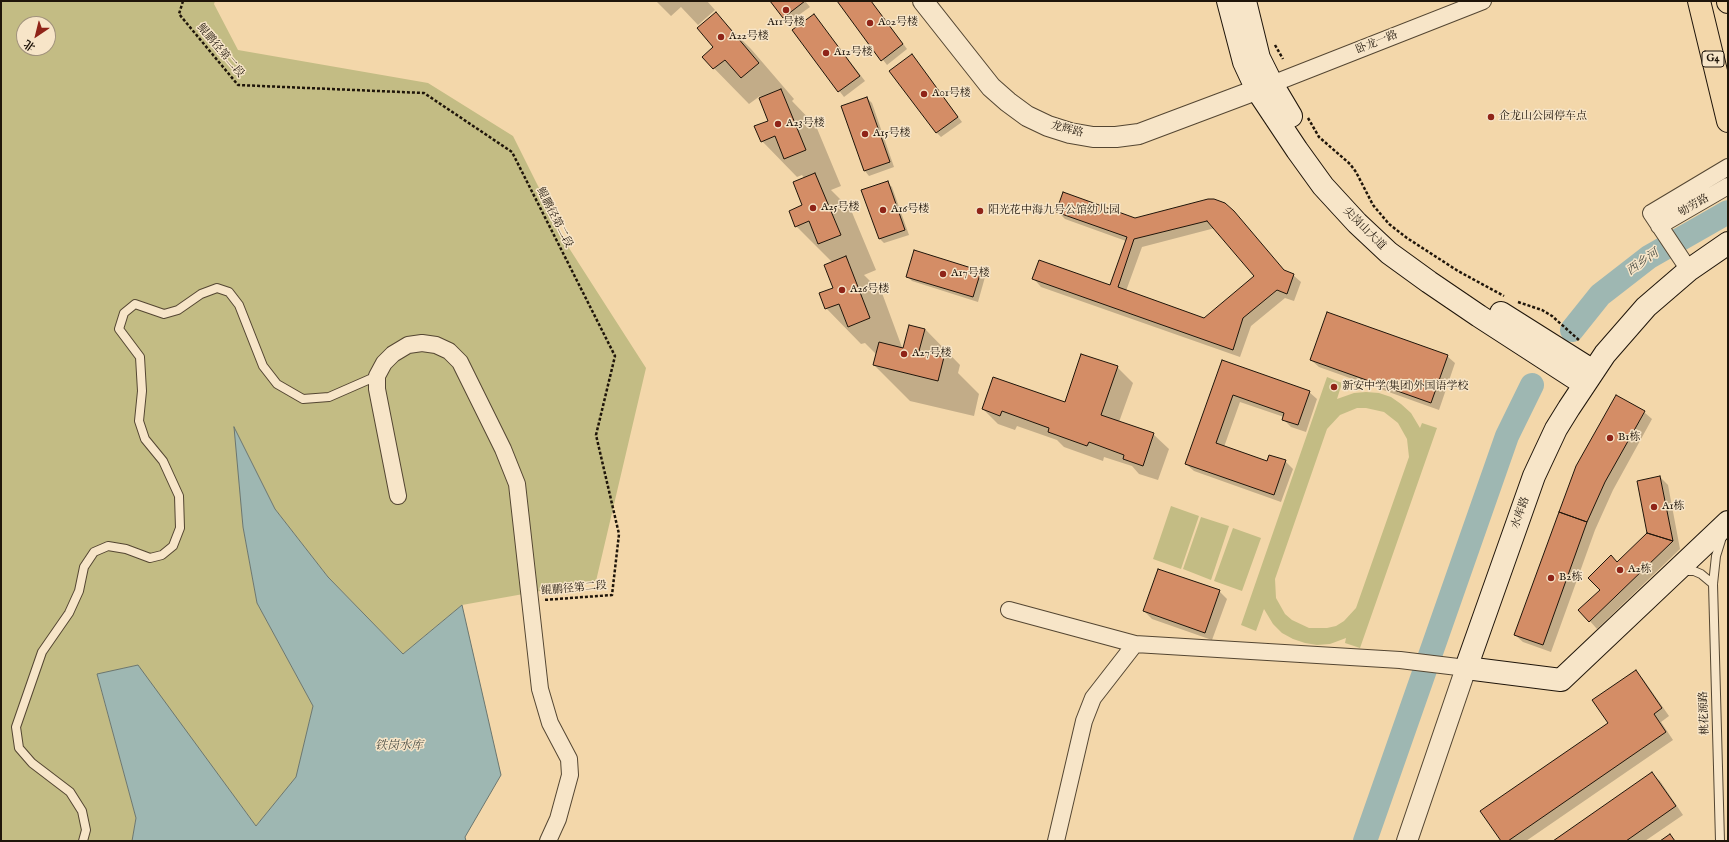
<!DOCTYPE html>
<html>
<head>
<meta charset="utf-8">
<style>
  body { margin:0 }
  #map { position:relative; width:1729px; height:842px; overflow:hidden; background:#f3d7aa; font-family:"IM FELL English","Noto Serif SC",serif }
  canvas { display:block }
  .frame { position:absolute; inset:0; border:2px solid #1f150a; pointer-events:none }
  .north { position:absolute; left:16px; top:16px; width:40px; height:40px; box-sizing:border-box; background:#f7e5c8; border:1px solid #a1927c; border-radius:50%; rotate:215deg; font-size:11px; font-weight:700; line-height:16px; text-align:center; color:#1f150a }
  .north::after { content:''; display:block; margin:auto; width:14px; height:18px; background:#8f2418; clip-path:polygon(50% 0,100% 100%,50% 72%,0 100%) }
</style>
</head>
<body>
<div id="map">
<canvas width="1729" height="842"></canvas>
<div class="frame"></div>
<div class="north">北</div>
</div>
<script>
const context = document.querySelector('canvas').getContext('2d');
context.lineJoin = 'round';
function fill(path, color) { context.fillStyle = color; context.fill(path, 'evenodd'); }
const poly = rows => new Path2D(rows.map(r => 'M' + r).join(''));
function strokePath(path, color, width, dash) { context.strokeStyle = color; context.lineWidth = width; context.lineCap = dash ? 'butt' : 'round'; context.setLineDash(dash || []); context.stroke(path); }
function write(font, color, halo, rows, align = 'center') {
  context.font = font + ' "IM FELL English","Noto Serif SC",serif'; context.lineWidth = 3; context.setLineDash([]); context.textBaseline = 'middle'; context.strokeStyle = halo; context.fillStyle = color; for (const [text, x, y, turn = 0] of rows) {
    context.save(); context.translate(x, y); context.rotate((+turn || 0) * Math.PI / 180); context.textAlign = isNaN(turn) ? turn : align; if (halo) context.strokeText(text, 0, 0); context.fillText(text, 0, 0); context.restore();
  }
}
const green = poly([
  [1,1,215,1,214,4,238,50,428,83,513,136,569,248,646,368,596,581,462,605,403,654,328,577,275,509,235,429,243,527,257,603,313,706,296,778,256,826,137,665,97,675,136,818,132,841,1,841],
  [24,24,48,24,48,48,24,48],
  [1327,377,1342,383,1337,399,1354,393,1366,392,1379,393,1391,397,1401,404,1411,413,1420,428,1422,423,1437,428,1360,648,1345,643,1346,638,1330,644,1317,645,1305,643,1293,639,1282,633,1273,624,1264,609,1256,631,1241,625],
  [1357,408,1366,408,1384,412,1398,423,1407,439,1409,457,1356,608,1344,621,1336,626,1327,628,1309,628,1292,620,1285,614,1276,598,1275,579,1327,429,1340,415],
  [1171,506,1199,516,1181,569,1153,559],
  [1201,517,1229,526,1211,580,1183,569],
  [1233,528,1261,538,1242,591,1214,581]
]);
const water = poly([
  [234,427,275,509,328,577,403,654,462,605,501,775,465,837,466,841,132,841,136,818,97,674,138,665,256,826,296,777,313,706,257,603,243,527,234,427]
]);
const shadow = poly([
  [656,1,707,1,715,10,698,25,681,7,671,16],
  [772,1,805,1,810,7,789,22],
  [838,1,871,1,907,49,887,65],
  [716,14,751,49,794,99,792,101,816,126,841,186,831,190,851,210,876,270,864,275,882,293,903,350,925,329,960,365,958,373,979,394,974,416,910,401,874,365,877,355,865,343,861,344,826,308,834,288,832,262,796,226,804,206,805,179,802,175,797,177,762,141,769,121,761,98,760,96,749,104,703,57,715,47],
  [814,15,865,81,844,97,793,31],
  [917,61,962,122,941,137,936,132],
  [867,98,872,103,894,167,869,176,865,171],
  [887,182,892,187,909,235,884,243,879,238],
  [1057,211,1135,219,1233,211,1285,272,1293,275,1301,282,1294,301,1285,298,1251,326,1240,357,1041,287,1034,279,1110,286,1126,241,1065,219],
  [1215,228,1255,276,1204,319,1126,291,1142,247],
  [980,272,985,277,978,302,912,281,907,276],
  [1447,356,1455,363,1439,410,1319,367,1311,360],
  [1222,361,1309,392,1317,399,1306,432,1291,427,1283,419,1284,417,1240,402,1224,447,1268,463,1285,461,1293,469,1281,502,1194,471,1186,464],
  [1117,367,1133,383,1119,422,1153,434,1169,449,1158,480,1139,474,1132,466,1104,457,1103,461,1064,447,1057,440,1017,426,1015,430,998,424,983,409,1065,403],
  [1644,412,1652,419,1613,490,1595,530,1551,652,1523,642,1515,635],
  [1660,477,1668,485,1680,549,1597,629,1580,610,1601,590,1648,533],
  [1219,591,1227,599,1212,640,1152,619,1144,611],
  [1636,671,1643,679,1669,716,1661,722,1673,740,1526,841,1502,841,1609,723],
  [1652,774,1660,781,1683,815,1645,841,1555,841]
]);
const river = poly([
  [1572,330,1600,295,1649,257,1728,212],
  [1365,841,1507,436,1532,385]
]);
const building = poly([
  [770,1,805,1,783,18,770,1],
  [837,1,871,1,903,44,881,61,837,1],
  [716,12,759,63,741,78,725,60,713,69,702,57,713,47,697,28,716,12],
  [814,14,860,76,838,92,792,30,814,14],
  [912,54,958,117,936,133,889,71,912,54],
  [781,89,806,150,784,159,775,136,761,142,754,126,768,121,759,98,781,89],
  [867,97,890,162,864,171,841,106,867,97],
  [815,173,841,235,818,244,809,221,795,227,789,211,802,205,793,182,815,173],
  [888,181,905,230,879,239,861,190,888,181],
  [1063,192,1135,218,1208,199,1214,199,1225,203,1234,211,1284,270,1294,274,1287,294,1277,290,1243,318,1233,350,1032,279,1039,260,1110,285,1127,237,1056,212,1063,192],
  [1207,221,1254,276,1204,318,1118,287,1134,239,1207,221],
  [914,250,981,271,973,297,906,277,914,250],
  [846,256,870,318,848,327,839,304,825,309,819,293,833,288,824,265,846,256],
  [1327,312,1448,355,1431,403,1310,360,1327,312],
  [909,325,925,329,919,351,944,357,938,381,873,365,879,342,903,348,909,325],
  [1081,354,1118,366,1101,415,1154,433,1143,466,1123,459,1124,455,1089,442,1087,446,1048,432,1049,428,1002,411,1000,416,982,409,993,377,1065,402,1081,354],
  [1222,360,1310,391,1298,425,1282,420,1284,413,1233,395,1216,443,1267,461,1269,455,1286,460,1274,495,1185,464,1222,360],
  [1616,395,1645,411,1605,482,1587,522,1559,512,1576,466,1616,395],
  [1660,476,1673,541,1647,533,1637,481,1660,476],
  [1559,512,1587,522,1543,645,1514,635,1559,512],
  [1647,533,1673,541,1589,622,1578,610,1600,590,1588,578,1611,555,1617,562,1647,533],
  [1158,569,1220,590,1205,633,1143,611,1158,569],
  [1636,670,1662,708,1654,714,1666,732,1508,841,1501,841,1480,811,1608,723,1592,700,1636,670],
  [1652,772,1676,806,1626,841,1553,841,1652,772],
  [1670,834,1675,841,1660,841,1670,834]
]);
const path = poly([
  [183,1,179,14,238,85,424,93,512,152,615,356,596,435,619,534,612,595,543,600],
  [1275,45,1283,59],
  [1308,118,1319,137,1350,164,1356,172,1373,205,1389,224,1407,238,1458,271,1504,296],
  [1518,302,1542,310,1552,316,1580,341]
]);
const service = poly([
  [1682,571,1694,571,1701,574,1713,584],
  [83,841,86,830,82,811,70,792,32,763,19,748,16,727,42,652,69,613,79,591,84,567,94,552,108,546,126,549,150,558,162,555,173,546,180,528,179,496,163,461,145,439,139,421,142,391,140,357,119,329,124,313,135,304,164,314,178,310,201,294,217,288,229,292,239,305,263,366,277,384,303,399,329,397,377,376],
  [1720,841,1713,584,1716,556,1722,537]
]);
const minor = poly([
  [1272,84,1483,1],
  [1659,226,1728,186],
  [1689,270,1651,213,1728,167],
  [398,496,377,389,377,376,384,363,393,354,408,345,422,343,436,345,449,351,460,362,503,449,517,484,540,689,550,723,569,759,570,775,558,819,548,841],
  [1009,610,1135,644,1400,660,1466,668],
  [1056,841,1084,721,1093,698,1135,644]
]);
const tertiary = poly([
  [923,1,991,87,1008,102,1027,116,1048,126,1070,133,1093,137,1116,137,1139,134,1272,84],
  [1407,841,1466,668]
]);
const secondary = poly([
  [1228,1,1244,62,1257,90,1297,150,1323,186,1357,223,1389,253,1429,282,1479,316,1584,384],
  [1245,1,1259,58,1272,84,1291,116],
  [1728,243,1689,270,1646,307,1605,354,1569,408,1556,429,1534,476,1466,668,1561,680,1728,522],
  [1501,313,1593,371]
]);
const motorway = poly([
  [1699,1,1728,121],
  [1728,1,1728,2]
]);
const markers = [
  [786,10,4,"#8f2418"],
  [870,23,4,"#8f2418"],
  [721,37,4,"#8f2418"],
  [826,53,4,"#8f2418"],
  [924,94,4,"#8f2418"],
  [1491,117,4,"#8f2418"],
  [778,124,4,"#8f2418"],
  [865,134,4,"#8f2418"],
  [813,208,4,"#8f2418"],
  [883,210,4,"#8f2418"],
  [980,211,4,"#8f2418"],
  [943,274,4,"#8f2418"],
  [842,290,4,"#8f2418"],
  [904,354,4,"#8f2418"],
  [1334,387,4,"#8f2418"],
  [1610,438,4,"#8f2418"],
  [1654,507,4,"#8f2418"],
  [1620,570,4,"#8f2418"],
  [1551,578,4,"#8f2418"]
];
const shields = [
  [1713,59,22]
];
const shieldNames = [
  ["G4",1713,59]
];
const poiNames = [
  ["A11号楼",786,23,"center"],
  ["A02号楼",878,23],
  ["A22号楼",729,37],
  ["A12号楼",834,53],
  ["A01号楼",932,94],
  ["企龙山公园停车点",1499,117],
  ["A23号楼",786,124],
  ["A15号楼",873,134],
  ["A25号楼",821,208],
  ["A16号楼",891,210],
  ["阳光花中海九号公馆幼儿园",988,211],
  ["A17号楼",951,274],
  ["A26号楼",850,290],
  ["A27号楼",912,354],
  ["新安中学(集团)外国语学校",1342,387],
  ["B1栋",1618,438],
  ["A1栋",1662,507],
  ["A2栋",1628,570],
  ["B2栋",1559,578]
];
const streetNames = [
  ["卧龙一路",1377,43,-22],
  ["鲲鹏径第二段",220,51,50],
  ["龙辉路",1067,130,15],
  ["劬劳路",1694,206,-30],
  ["鲲鹏径第二段",554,218,63],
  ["尖岗山大道",1364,229,45],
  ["水库路",1521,513,-70],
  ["鲲鹏径第二段",574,589,-5],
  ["桃花源路",1705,713,-92]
];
const waterNames = [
  ["西乡河",1643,263,-35],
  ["铁岗水库",399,747]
];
fill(green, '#c3bc84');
fill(water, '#9eb7b2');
strokePath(water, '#6b766f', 1);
fill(shadow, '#0003');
strokePath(river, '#9eb7b2', 24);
fill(building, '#d48d66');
strokePath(building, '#1f150a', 1);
strokePath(service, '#544632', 10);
strokePath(minor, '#544632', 18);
strokePath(tertiary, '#544632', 22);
strokePath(secondary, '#1f150a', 24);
strokePath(motorway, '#1f150a', 24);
strokePath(path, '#1f150a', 2.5, [3, 2]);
strokePath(service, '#f7e5c8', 8);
strokePath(minor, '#f7e5c8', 16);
strokePath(tertiary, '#f7e5c8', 20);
strokePath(secondary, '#f7e5c8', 22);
strokePath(motorway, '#f3d7aa', 22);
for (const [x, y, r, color] of markers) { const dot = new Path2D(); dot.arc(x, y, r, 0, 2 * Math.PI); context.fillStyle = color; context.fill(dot); strokePath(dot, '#f7e5c8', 1.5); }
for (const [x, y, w] of shields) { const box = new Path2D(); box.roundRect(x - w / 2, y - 8, w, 16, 3); context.fillStyle = '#f7e5c8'; context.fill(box); strokePath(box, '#1f150a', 1); }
write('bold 10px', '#1f150a', null, shieldNames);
write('11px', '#1f150a', '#f7e5c8', poiNames, 'left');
write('11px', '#1f150a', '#f7e5c8', streetNames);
write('italic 12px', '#4b4e45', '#f7e5c8', waterNames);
</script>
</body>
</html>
